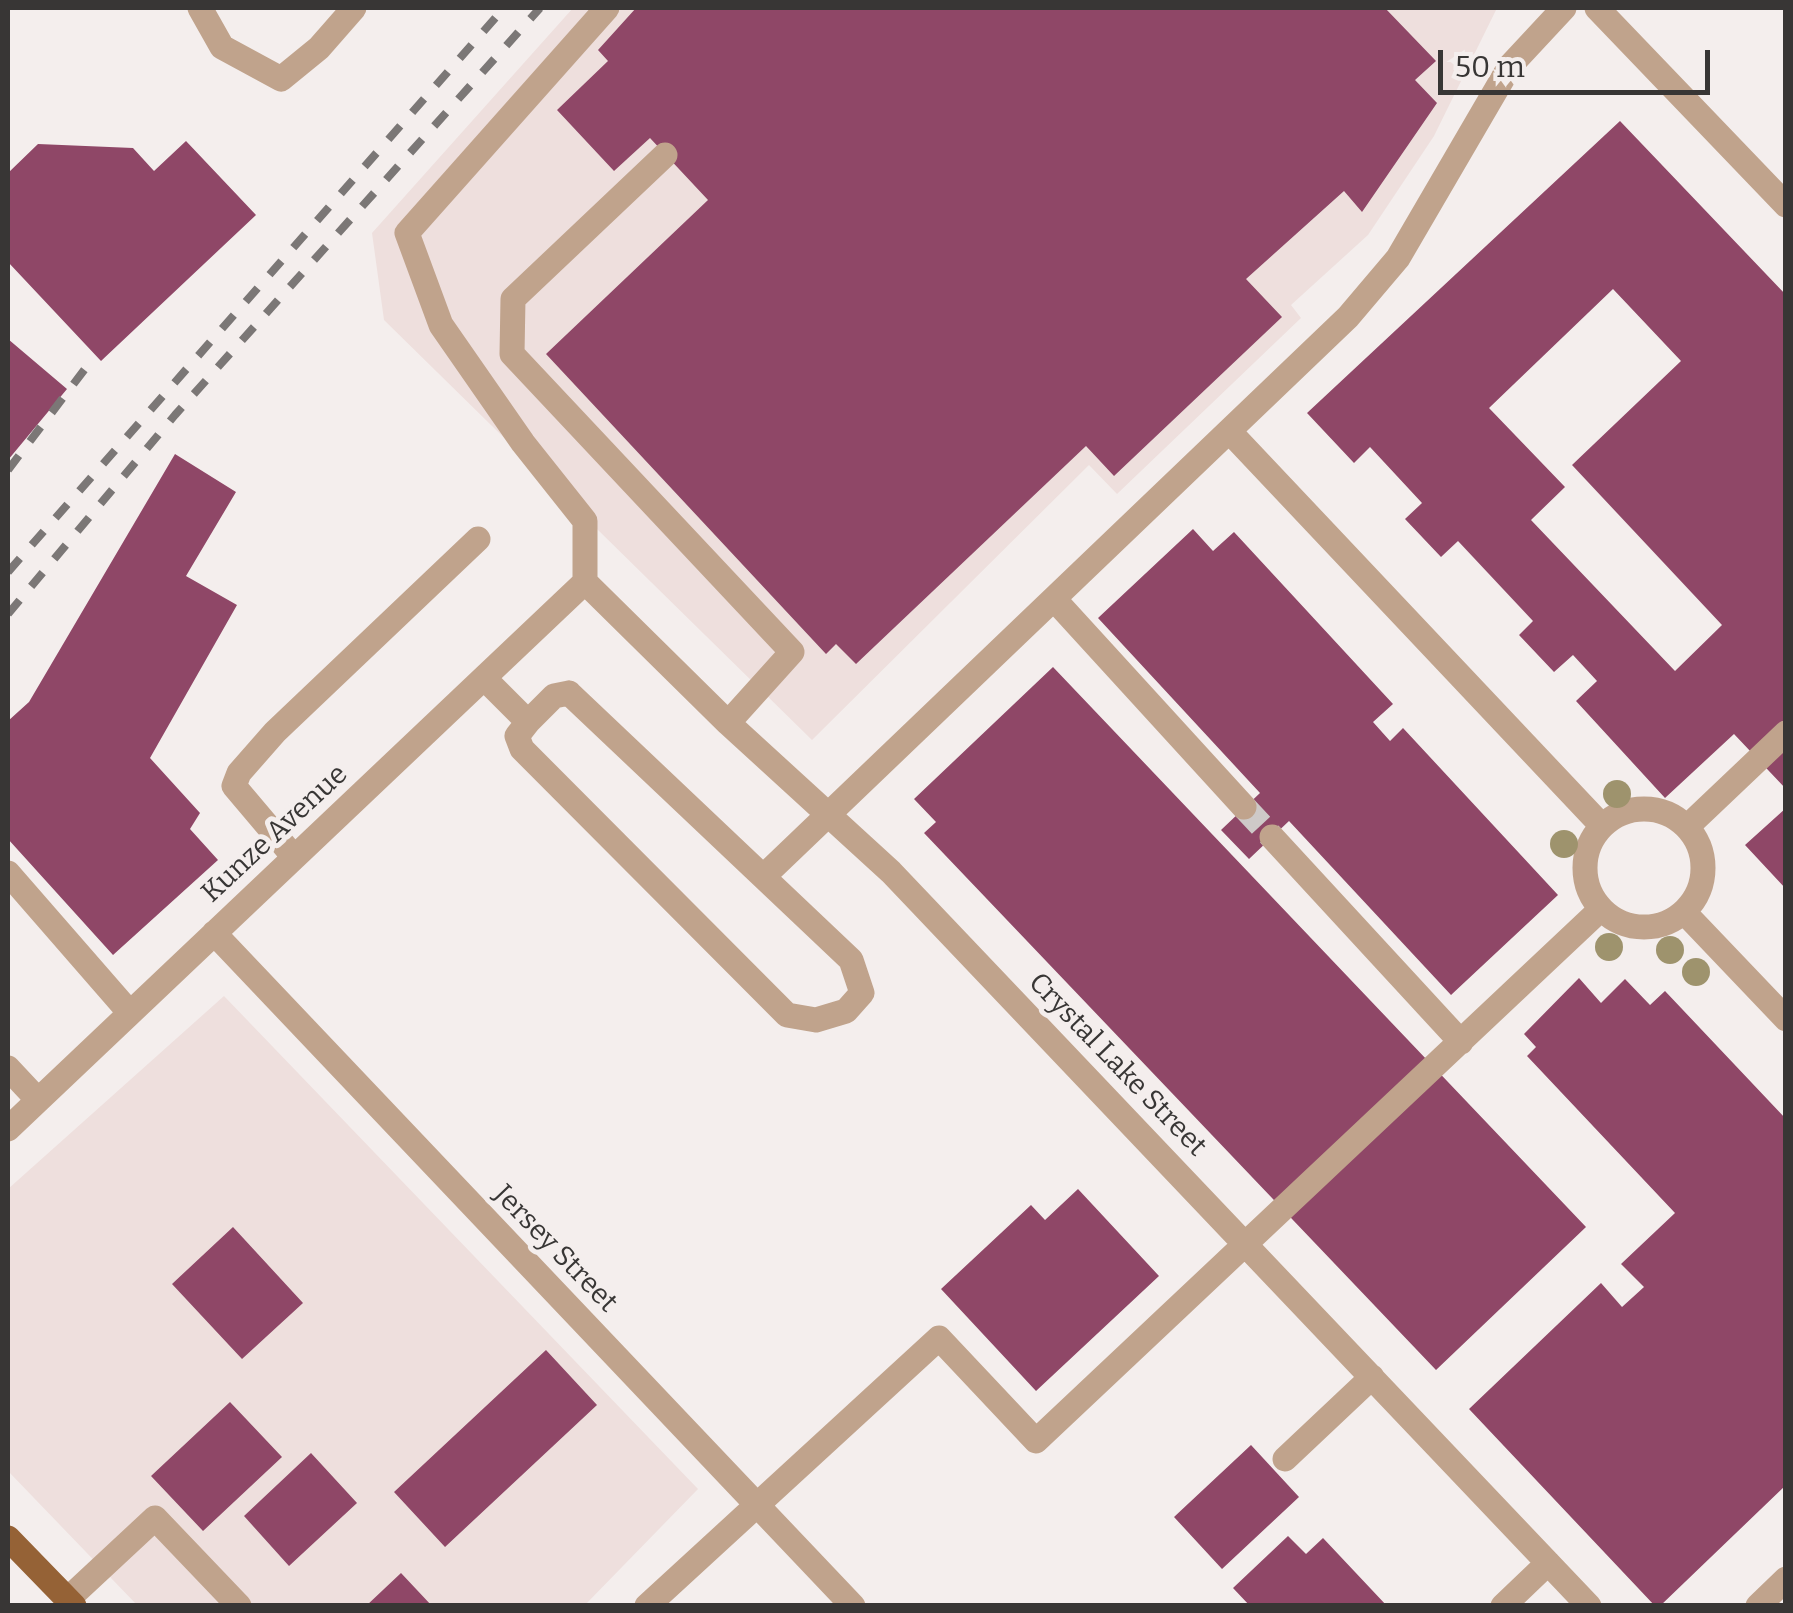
<!DOCTYPE html>
<html>
<head>
<meta charset="utf-8">
<style>
  body { margin:0 }
  #map { position:relative; width:1793px; height:1613px; overflow:hidden; background:#f4eeed; font-family:Bitter,serif }
  canvas { display:block }
  .frame { position:absolute; inset:0; border:10px solid #383635; pointer-events:none }
  .scale { position:absolute; left:1438px; top:50px; width:272px; height:45px; box-sizing:border-box; border:5px solid #383635; border-top:0; padding-left:12px; font-size:30px; line-height:35px; white-space:nowrap; color:#383635; -webkit-text-stroke:8px #f4eeed; paint-order:stroke }
</style>
</head>
<body>
<div id="map">
<canvas width="1793" height="1613"></canvas>
<div class="frame"></div>
<div class="scale">50 m</div>
</div>
<script>
const context = document.querySelector('canvas').getContext('2d');
context.lineJoin = 'round';
function fill(path, color) { context.fillStyle = color; context.fill(path, 'evenodd'); }
const poly = rows => new Path2D(rows.map(r => 'M' + r).join(''));
function strokePath(path, color, width, dash) { context.strokeStyle = color; context.lineWidth = width; context.lineCap = dash ? 'butt' : 'round'; context.setLineDash(dash || []); context.stroke(path); }
function write(font, color, halo, rows, align = 'center') {
  context.font = font + ' Bitter,serif'; context.lineWidth = 10; context.setLineDash([]); context.textBaseline = 'middle'; context.strokeStyle = halo; context.fillStyle = color; for (const [text, x, y, turn = 0] of rows) {
    context.save(); context.translate(x, y); context.rotate((+turn || 0) * Math.PI / 180); context.textAlign = isNaN(turn) ? turn : align; if (halo) context.strokeText(text, 0, 0); context.fillText(text, 0, 0); context.restore();
  }
}
const built = poly([
  [573,8,1497,8,1434,136,1368,235,1291,305,1301,318,1117,494,1089,465,812,740,384,320,372,233],
  [224,996,698,1489,585,1605,137,1605,8,1471,8,1189]
]);
const building = poly([
  [636,8,1385,8,1436,61,1415,80,1437,103,1362,212,1344,191,1246,279,1282,317,1114,476,1086,446,856,664,836,644,826,654,546,354,708,200,650,138,614,171,557,110,608,61,598,50],
  [1620,121,1786,295,1786,789,1734,734,1665,798,1576,701,1597,681,1573,655,1554,672,1519,635,1533,621,1458,541,1441,557,1405,519,1422,503,1370,447,1354,463,1307,413],
  [1613,289,1681,361,1572,465,1722,625,1675,671,1531,520,1565,487,1489,408],
  [186,141,256,215,101,361,8,262,8,173,38,144,133,148,154,171],
  [8,339,67,389,8,460],
  [175,454,236,492,186,576,237,605,150,758,200,813,190,829,218,860,113,955,8,839,8,721,29,702],
  [1193,529,1213,551,1234,532,1393,704,1373,722,1390,741,1403,728,1558,895,1451,995,1289,821,1249,859,1221,830,1260,793,1098,618],
  [1053,667,1586,1227,1436,1370,924,833,936,822,914,799],
  [1786,808,1786,889,1745,845],
  [1579,978,1601,1003,1625,979,1650,1005,1665,991,1786,1119,1786,1485,1660,1606,1655,1606,1469,1409,1601,1283,1622,1307,1644,1287,1621,1264,1675,1213,1527,1056,1536,1047,1524,1034],
  [1078,1189,1159,1276,1036,1391,941,1289,1031,1205,1045,1220],
  [233,1227,303,1303,242,1359,172,1284],
  [546,1350,597,1405,445,1547,394,1492],
  [230,1402,282,1457,203,1531,151,1476],
  [1251,1445,1299,1497,1222,1569,1174,1517],
  [311,1453,357,1503,289,1566,244,1516],
  [1288,1536,1306,1554,1323,1538,1387,1606,1250,1606,1233,1588],
  [401,1573,432,1606,366,1606]
]);
const minorTunnel = poly([
  [1244,807,1272,837]
]);
const minor = poly([
  [200,8,222,47,281,79,319,48,354,8],
  [1597,8,1786,205],
  [665,155,513,299,512,354,792,652,728,723],
  [1229,431,1602,826],
  [585,582,728,723,891,872,1589,1606],
  [585,582,585,521,523,443,441,325,407,233,607,8],
  [1054,599,1244,807],
  [484,678,528,722],
  [569,693,851,960,862,993,846,1011,816,1020,787,1015,522,749,517,736,528,722,554,696,569,693],
  '1585 868a59 59 0 1 1 118 0a59 59 0 1 1-118 0Z',
  [1687,827,1786,733],
  [1272,837,1461,1042],
  [294,857,234,786,239,773,275,732,478,539],
  [8,873,130,1013],
  [764,876,1348,317,1398,258,1510,66,1564,8],
  [1684,912,1786,1019],
  [214,933,853,1606],
  [8,1068,38,1100],
  [8,1129,585,582],
  [1285,1459,1372,1377],
  [68,1599,155,1518,239,1606],
  [647,1606,939,1338,1036,1441,1601,909],
  [1503,1606,1548,1563],
  [1758,1606,1786,1579]
]);
const major = poly([
  [8,1538,74,1606]
]);
const rail = poly([
  [8,470,88,365],
  [8,572,504,8],
  [8,614,175,415,540,8]
]);
const trees = [
  [1617,794],
  [1564,844],
  [1609,947],
  [1670,950],
  [1696,972]
];
const streetNames = [
  ["Kunze Avenue",275,834,-43],
  ["Crystal Lake Street",1117,1065,46],
  ["Jersey Street",555,1249,46]
];
fill(built, '#eedfdd');
fill(building, '#8f4767');
strokePath(minorTunnel, '#cec9c8', 25, [25, 12]);
strokePath(minor, '#c0a38c', 25);
strokePath(major, '#956236', 25);
strokePath(rail, '#7b7776', 8, [18, 18]);
context.fillStyle = '#9e936d';
for (const [x, y] of trees) { context.beginPath(); context.arc(x, y, 14, 0, 2 * Math.PI); context.fill(); }
write('28px', '#383635', '#f4eeed', streetNames);
</script>
</body>
</html>
